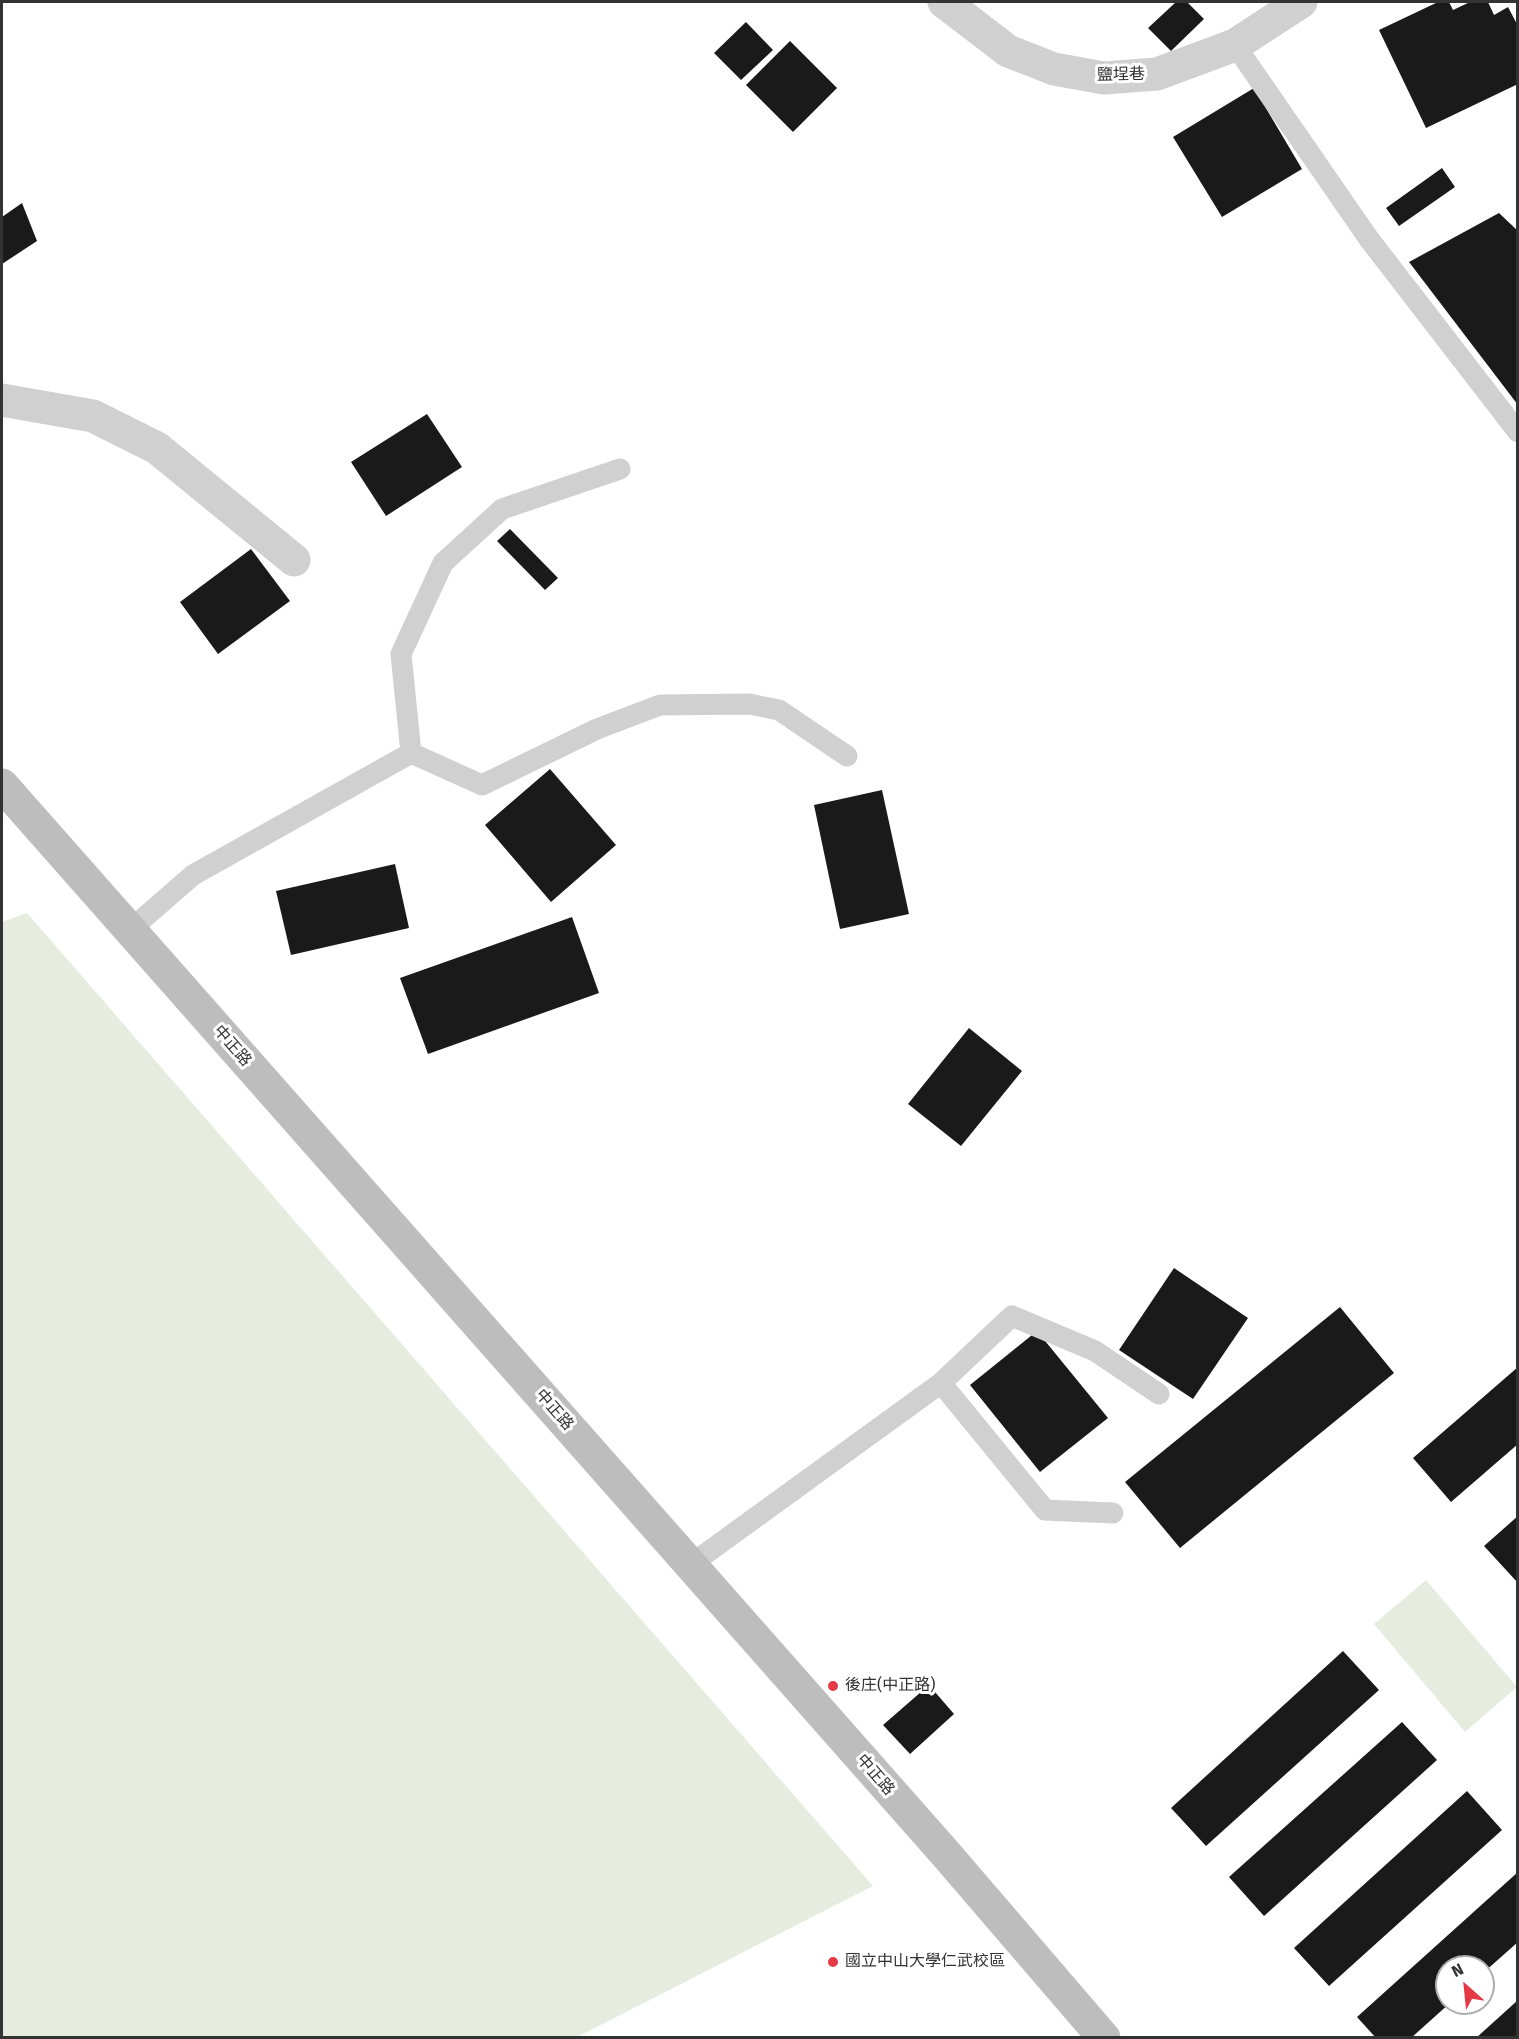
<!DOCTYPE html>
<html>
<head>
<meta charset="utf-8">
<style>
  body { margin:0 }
  #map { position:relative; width:1519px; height:2039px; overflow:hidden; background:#fff; font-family:"Fira Sans",sans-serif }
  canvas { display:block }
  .frame { position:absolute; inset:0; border:3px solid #333; pointer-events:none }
  .north { position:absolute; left:1435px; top:1955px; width:60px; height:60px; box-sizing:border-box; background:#fff; border:2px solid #adadad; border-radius:50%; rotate:333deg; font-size:16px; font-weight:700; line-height:24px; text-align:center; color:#333 }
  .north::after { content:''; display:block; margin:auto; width:21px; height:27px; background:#e63946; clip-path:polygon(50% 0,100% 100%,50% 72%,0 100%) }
</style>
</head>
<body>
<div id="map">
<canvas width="1519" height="2039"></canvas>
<div class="frame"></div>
<div class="north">N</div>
</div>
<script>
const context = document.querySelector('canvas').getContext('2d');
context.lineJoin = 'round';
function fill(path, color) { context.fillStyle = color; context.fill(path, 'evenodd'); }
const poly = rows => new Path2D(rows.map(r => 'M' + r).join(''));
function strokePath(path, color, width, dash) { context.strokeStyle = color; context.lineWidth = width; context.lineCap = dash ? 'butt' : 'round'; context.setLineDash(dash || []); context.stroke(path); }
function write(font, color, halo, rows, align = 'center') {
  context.font = font + ' "Fira Sans","Noto Sans TC",sans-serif'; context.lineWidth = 6; context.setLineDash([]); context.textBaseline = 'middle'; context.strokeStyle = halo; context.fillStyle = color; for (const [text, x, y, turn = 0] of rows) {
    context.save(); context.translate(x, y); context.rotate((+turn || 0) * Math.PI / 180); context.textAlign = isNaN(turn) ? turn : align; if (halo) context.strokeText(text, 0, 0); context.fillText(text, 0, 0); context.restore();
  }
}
const green = poly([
  [27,913,873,1886,577,2037,2,2037,2,922],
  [1426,1580,1517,1687,1465,1732,1374,1624]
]);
const building = poly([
  [1176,2,1187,2,1204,19,1171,51,1148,28],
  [1438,2,1449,2,1453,10,1470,2,1488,2,1494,15,1508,7,1518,26,1518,84,1426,128,1379,30],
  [746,22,773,50,741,80,714,53],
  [790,41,837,88,793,132,746,85],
  [1254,88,1302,169,1222,217,1173,137],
  [1442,168,1455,187,1399,226,1386,208],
  [22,203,37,241,2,264,2,217],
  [1499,213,1518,231,1518,405,1409,262],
  [427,414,462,467,386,516,351,462],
  [510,529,558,578,545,590,497,541],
  [251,549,290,601,218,654,180,602],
  [550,769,616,845,551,902,485,825],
  [882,790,909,914,840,929,814,805],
  [395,864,409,928,291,955,276,891],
  [572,917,599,993,428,1054,400,978],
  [969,1028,1022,1071,961,1146,908,1104],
  [1174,1268,1248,1318,1193,1399,1119,1350],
  [1340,1307,1394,1373,1180,1548,1125,1482],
  [1037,1331,1108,1418,1040,1472,970,1385],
  [1518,1367,1518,1444,1451,1502,1413,1458],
  [1518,1516,1518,1583,1484,1546],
  [1343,1651,1379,1690,1206,1846,1171,1808],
  [929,1685,954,1714,910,1754,883,1725],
  [1402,1722,1437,1760,1264,1916,1229,1877],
  [1467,1791,1502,1830,1329,1986,1294,1948],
  [1518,1872,1518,1942,1483,1973,1483,1967,1447,1967,1447,2003,1450,2003,1411,2038,1376,2038,1357,2017],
  [1518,2000,1518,2038,1476,2038]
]);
const service = poly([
  [1235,45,1369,239,1518,432],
  [411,753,401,654,443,563,502,509,620,469],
  [130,930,193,875,411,753,482,785,597,729,660,705,749,704,779,710,847,756],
  [941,1383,1012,1316,1095,1351,1159,1394],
  [690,1565,941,1383,1045,1510,1113,1513]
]);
const minor = poly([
  [2,400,93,416,157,448,294,560]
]);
const tertiary = poly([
  [944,2,1008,51,1054,69,1104,78,1157,74,1235,45,1301,2]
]);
const secondary = poly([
  [2,785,945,1853,1104,2038]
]);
const markers = [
  [833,1686,6,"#e63946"],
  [833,1962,6,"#e63946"]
];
const streetNames = [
  ["鹽埕巷",1121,75,-1],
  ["中正路",232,1046,49],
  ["中正路",554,1410,49],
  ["中正路",875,1775,49]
];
const poiNames = [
  ["後庄(中正路)",845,1686],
  ["國立中山大學仁武校區",845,1962]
];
fill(green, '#e6ecdf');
fill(building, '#1a1a1a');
strokePath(service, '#d0d0d0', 21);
strokePath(minor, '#d0d0d0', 33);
strokePath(tertiary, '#d0d0d0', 33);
strokePath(secondary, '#bdbdbd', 33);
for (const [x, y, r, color] of markers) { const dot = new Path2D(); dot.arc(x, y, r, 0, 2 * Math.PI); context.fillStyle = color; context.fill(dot); strokePath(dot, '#fff', 2); }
write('16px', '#333', '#fff', streetNames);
write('16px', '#333', '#fff', poiNames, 'left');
</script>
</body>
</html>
